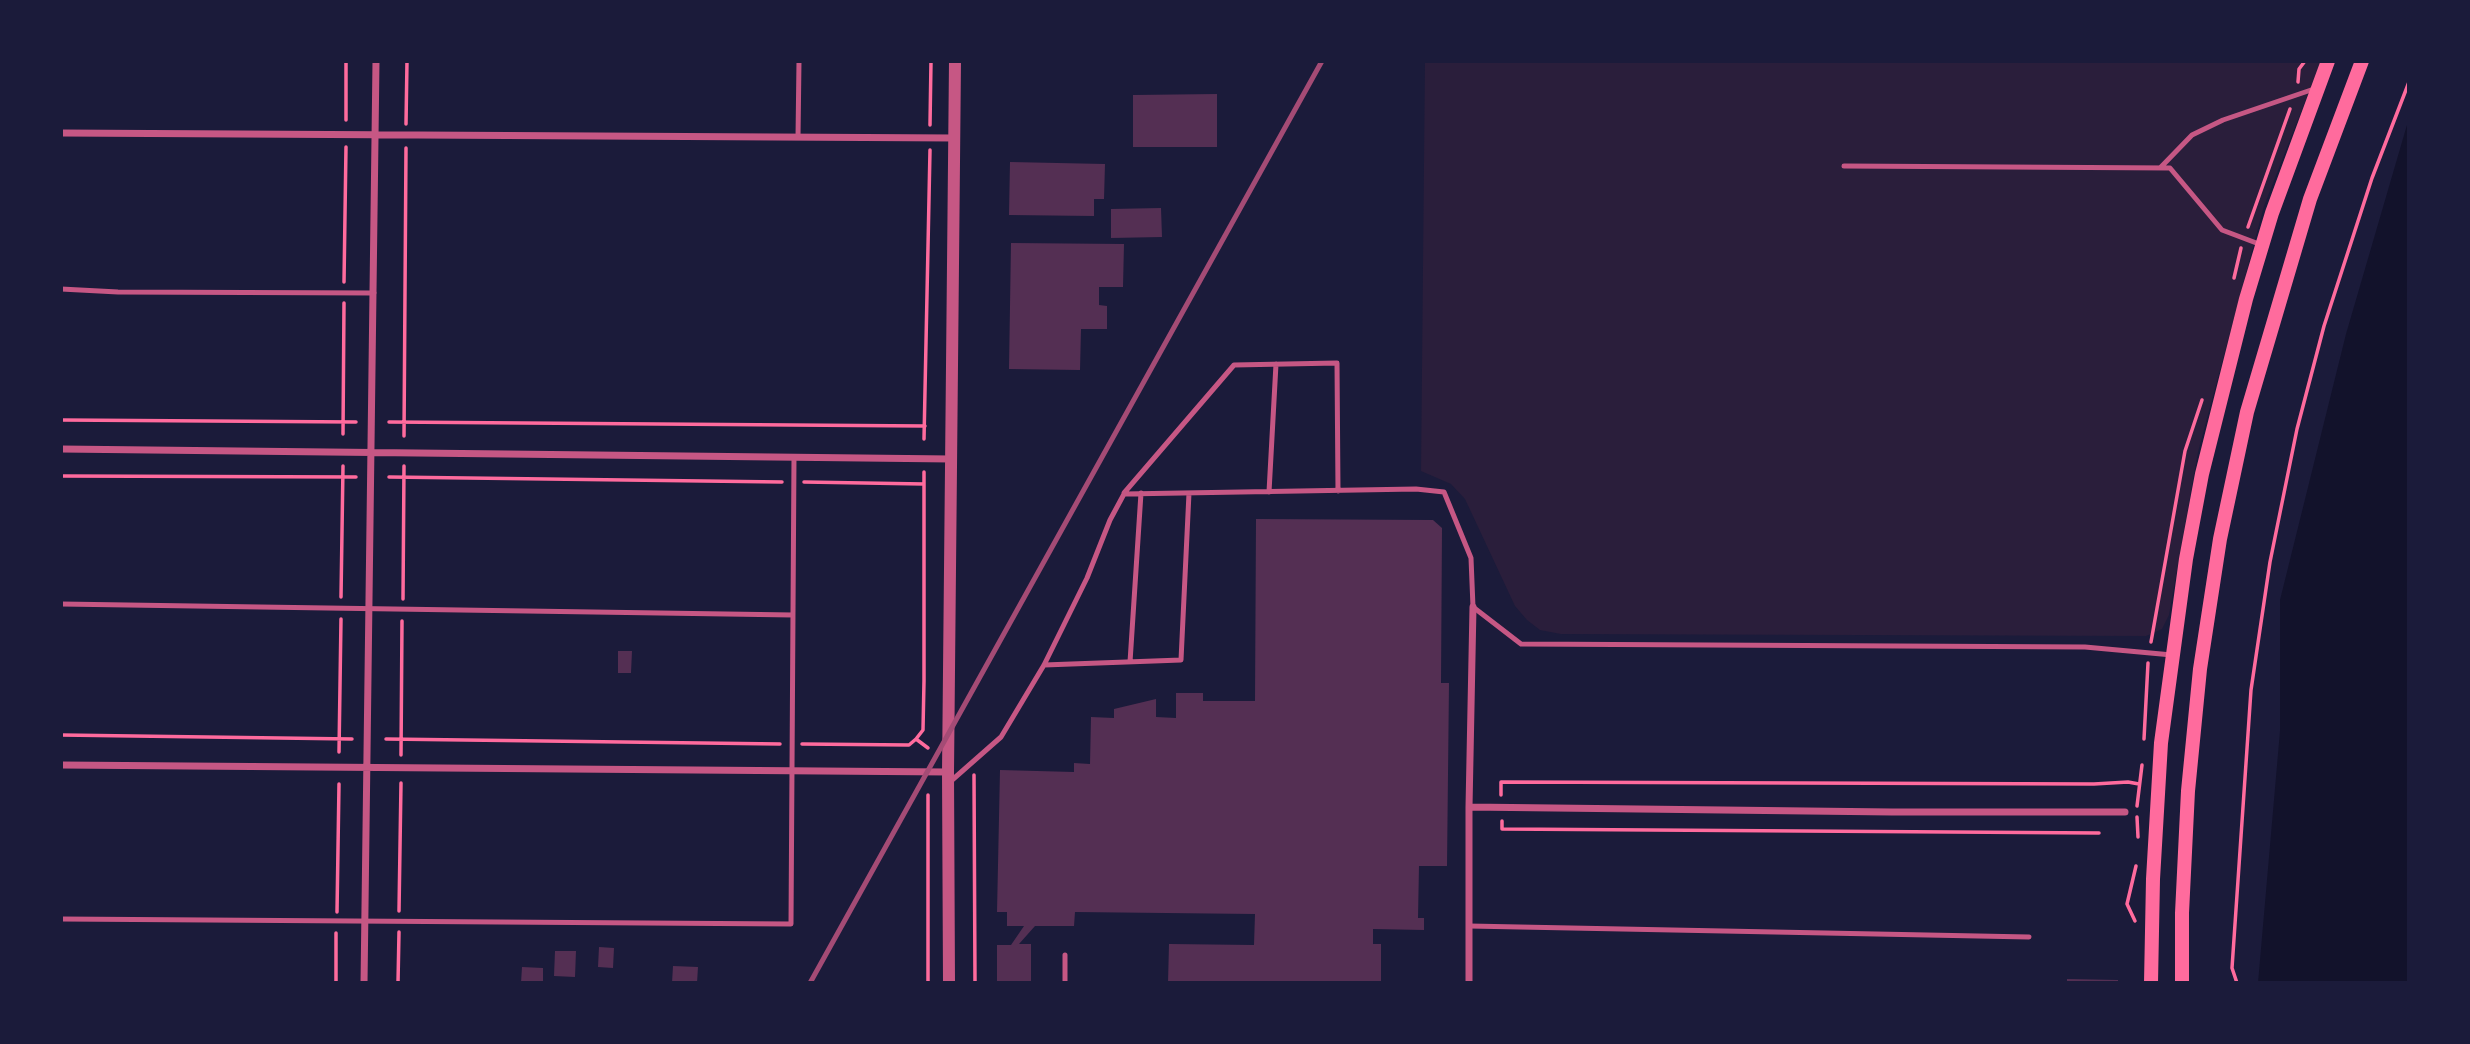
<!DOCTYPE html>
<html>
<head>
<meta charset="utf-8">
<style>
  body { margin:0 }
  #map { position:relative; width:2470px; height:1044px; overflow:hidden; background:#1b1b3a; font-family:"Public Sans",sans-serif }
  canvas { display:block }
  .frame { position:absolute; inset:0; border:63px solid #1b1b3a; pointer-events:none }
</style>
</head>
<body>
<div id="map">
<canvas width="2470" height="1044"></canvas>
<div class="frame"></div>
</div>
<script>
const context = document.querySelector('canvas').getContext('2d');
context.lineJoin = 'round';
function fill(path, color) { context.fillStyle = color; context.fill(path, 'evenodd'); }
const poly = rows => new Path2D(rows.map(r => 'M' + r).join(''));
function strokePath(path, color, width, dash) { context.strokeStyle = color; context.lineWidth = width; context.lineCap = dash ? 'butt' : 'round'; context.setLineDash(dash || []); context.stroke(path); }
const green = poly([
  [1425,61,2321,61,2264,206,2198,452,2169,615,2162,629,2146,636,1561,634,1540,630,1527,620,1515,606,1465,499,1451,484,1421,471]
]);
const water = poly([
  [2409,118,2409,983,2258,983,2280,731,2280,600,2346,334]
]);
const building = poly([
  [1217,94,1217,147,1133,147,1133,95],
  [1010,162,1105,164,1104,199,1094,199,1094,216,1009,215],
  [1161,208,1162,237,1111,238,1111,209],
  [1011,243,1124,244,1123,287,1099,287,1099,305,1107,306,1107,329,1081,329,1080,370,1009,369],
  [1256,519,1433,520,1442,528,1441,683,1449,683,1447,866,1419,866,1418,918,1424,918,1424,930,1373,929,1373,944,1381,944,1381,983,1168,983,1169,944,1254,945,1255,914,1075,912,1074,926,1035,926,1019,944,1031,944,1031,983,997,983,997,945,1011,945,1024,926,1007,926,1007,912,997,912,1000,770,1074,772,1074,763,1090,764,1091,717,1114,718,1114,709,1156,699,1156,717,1176,718,1176,693,1203,693,1203,701,1255,701],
  [618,651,632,651,631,673,618,673],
  [599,947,614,948,613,968,598,967],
  [555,951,576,951,575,977,554,976],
  [673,966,698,967,697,983,672,983],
  [522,967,543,968,543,983,521,983],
  [2067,979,2118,980,2118,983,2067,983]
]);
const path = poly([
  [2298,82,2299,69,2305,61],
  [346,120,346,61],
  [406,124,407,61],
  [930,125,931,61],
  [2248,227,2290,109],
  [2234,278,2241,248],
  [344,282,346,147],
  [61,420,356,422],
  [389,422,925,426],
  [343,434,344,303],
  [404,436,406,148],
  [924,439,930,150],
  [924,472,924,681,923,730,916,739,928,748],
  [61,476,356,477],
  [389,477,782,482],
  [804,482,924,484],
  [341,597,343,466],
  [403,599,404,466],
  [2151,642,2185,451,2202,400],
  [61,735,352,739],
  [386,739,780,744],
  [2144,739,2148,663],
  [802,744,909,745,916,739],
  [339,752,341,619],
  [401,755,402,621],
  [974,775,975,983],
  [1501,795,1501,782,2094,784,2128,782,2139,784],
  [2137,806,2142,765],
  [2137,817,2138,837],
  [1502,821,1502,829,2099,833],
  [399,911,401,783],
  [337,912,339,784],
  [2135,921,2127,904,2136,866],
  [336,983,336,933],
  [398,983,399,932],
  [928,983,928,795],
  [2237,983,2232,968,2251,690,2270,562,2297,429,2324,326,2372,178,2409,82]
]);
const service = poly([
  [798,137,799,61],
  [1844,166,2170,168,2222,230,2259,244],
  [2161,167,2192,135,2223,120,2314,89],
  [61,289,118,292,374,293],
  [1269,492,1276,364],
  [1124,493,1234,365,1337,363,1338,491],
  [61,604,793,615],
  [1130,662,1141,493],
  [1044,665,1181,660,1189,493],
  [951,781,1001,737,1044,665,1087,578,1110,520,1124,494,1416,489,1444,492,1471,558,1473,607,1521,644,2085,647,2172,655],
  [61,919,791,924,794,457],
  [1469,926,2029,937],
  [1065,983,1065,955]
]);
const minor = poly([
  [61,133,954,138],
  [61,449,951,459],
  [61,765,948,772],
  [1469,807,1892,812,2125,812],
  [364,983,376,61],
  [1469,983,1469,807,1473,607]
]);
const tertiary = poly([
  [949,983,948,772,955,61]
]);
const secondary = poly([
  [2151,983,2153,879,2161,743,2186,559,2202,474,2246,299,2272,213,2328,61],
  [2182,983,2182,913,2188,791,2200,669,2220,539,2247,412,2310,199,2362,61]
]);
const rail = poly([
  [810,983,1322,61]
]);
fill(green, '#2a1e3b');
fill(water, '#12122b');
fill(building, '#542f53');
strokePath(path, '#ff6b9d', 3.5);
strokePath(service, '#c65784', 5);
strokePath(minor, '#c65784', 7);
strokePath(tertiary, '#c65784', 12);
strokePath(secondary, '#ff6b9d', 14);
strokePath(rail, '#a44b75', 5);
</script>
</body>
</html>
